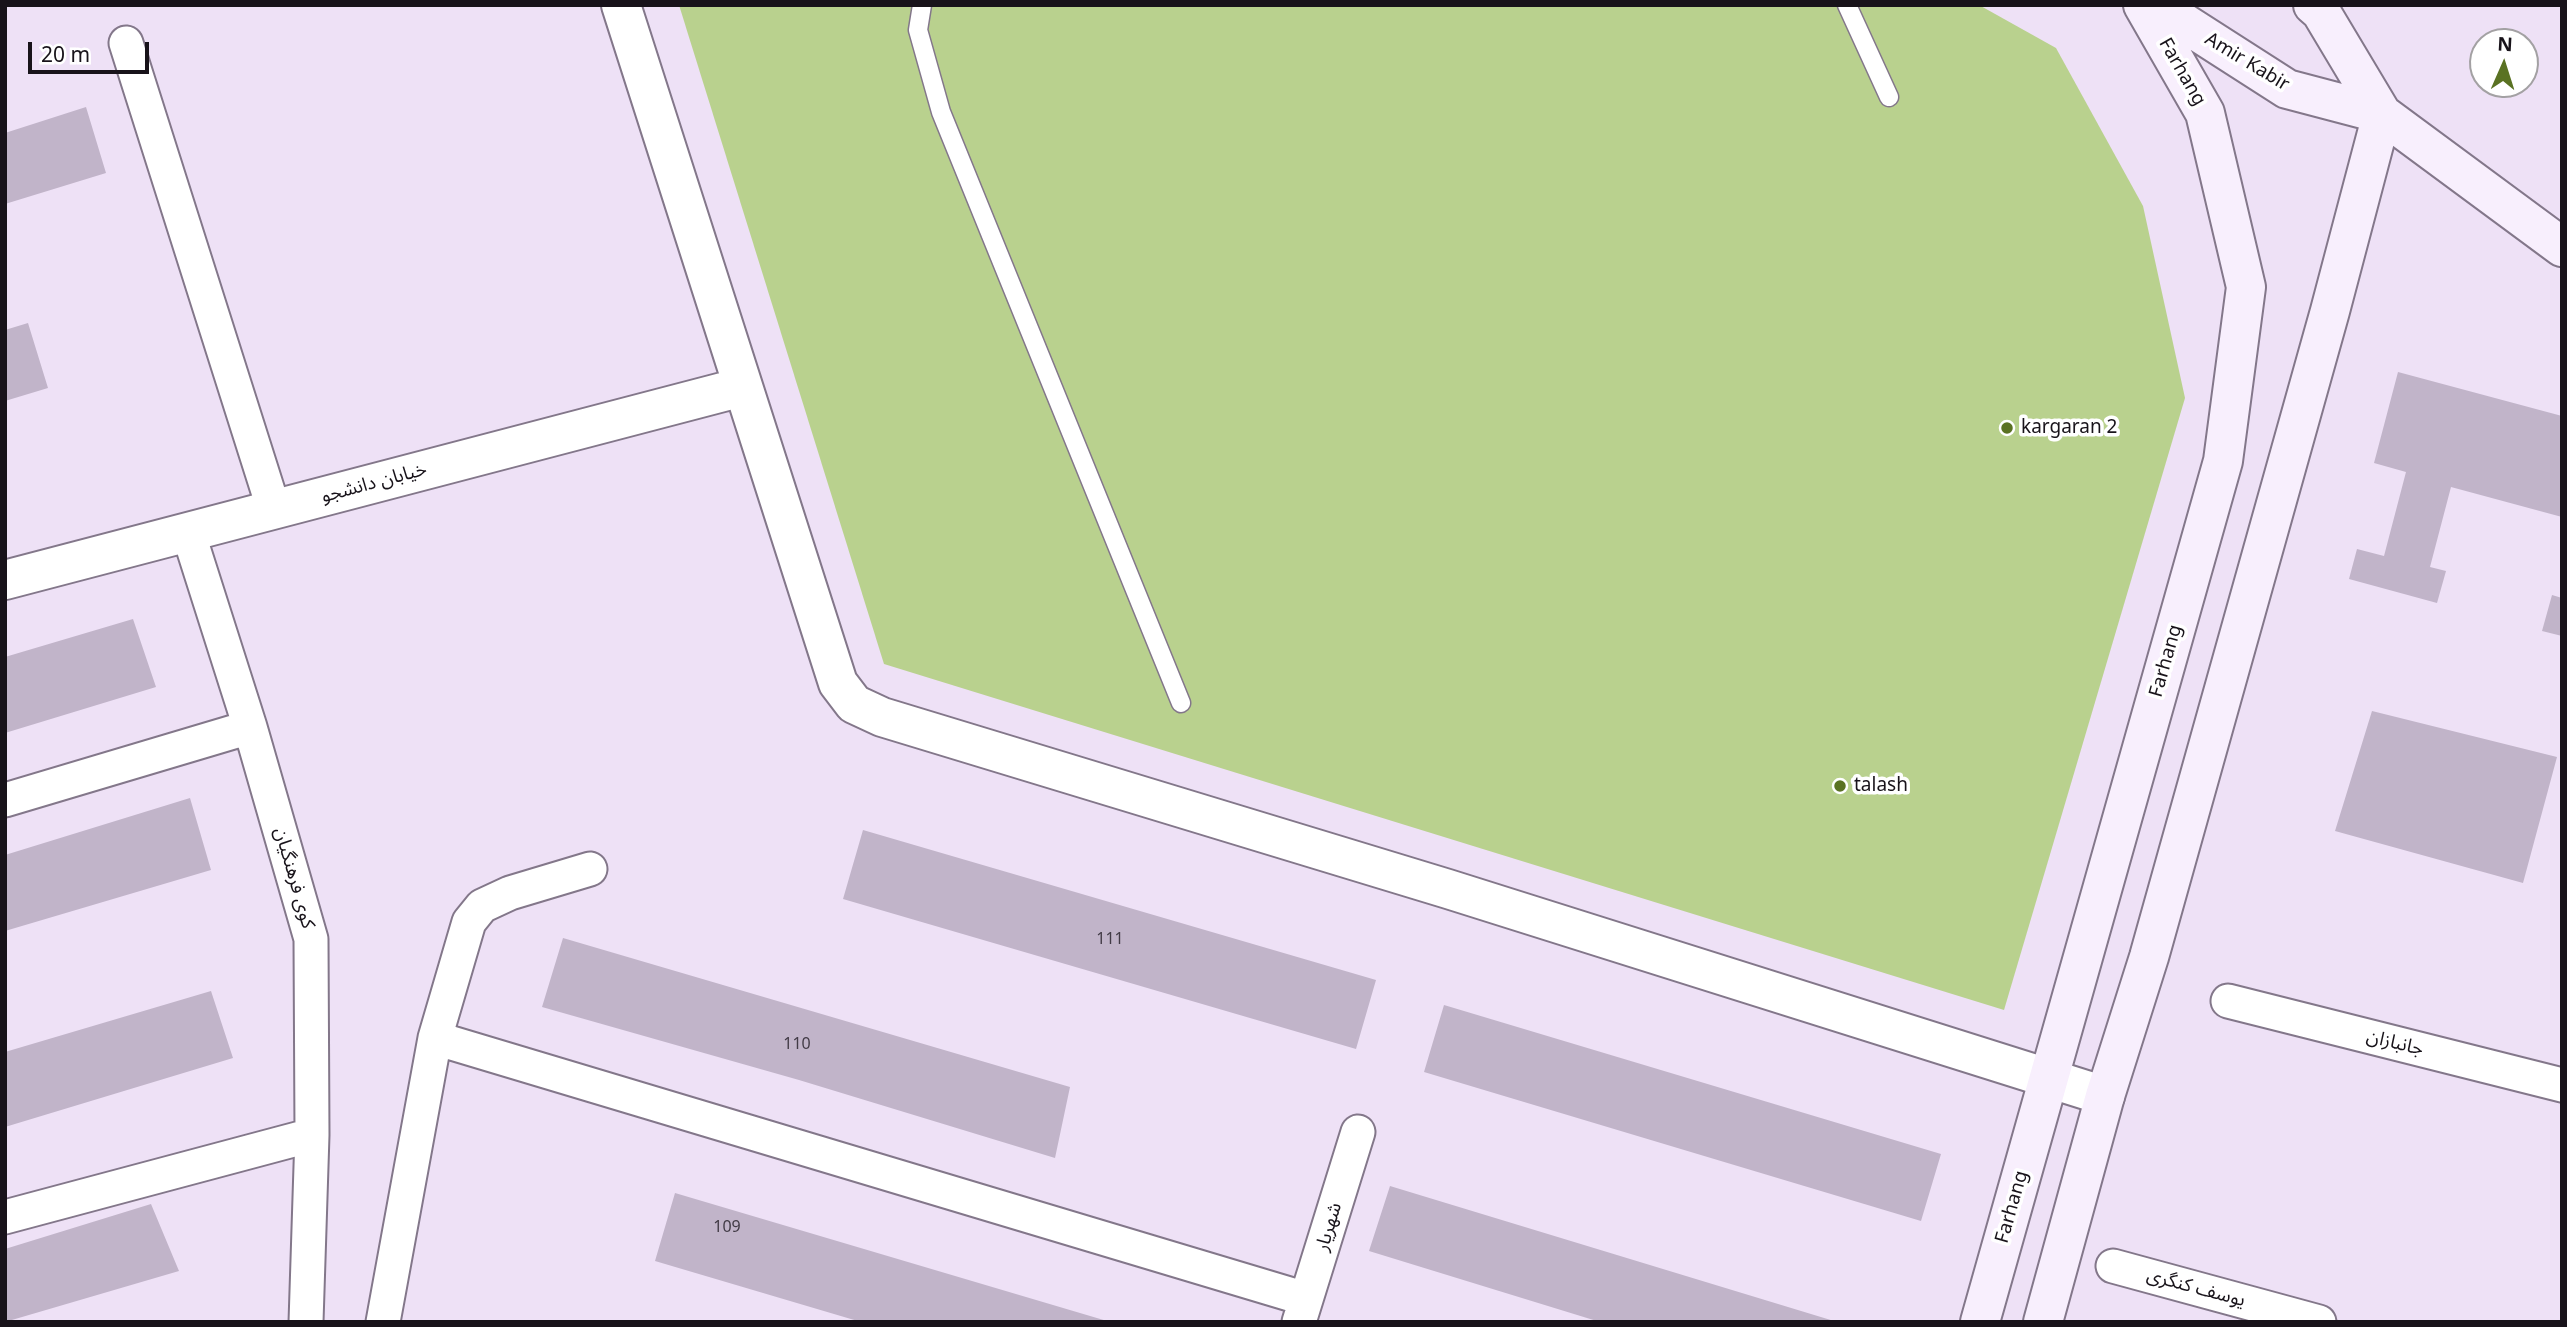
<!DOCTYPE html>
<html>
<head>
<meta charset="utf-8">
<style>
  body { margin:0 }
  #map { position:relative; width:2567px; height:1327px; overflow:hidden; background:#eee1f6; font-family:"Noto Sans",sans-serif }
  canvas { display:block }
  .frame { position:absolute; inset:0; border:7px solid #18131a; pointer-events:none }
  .north { position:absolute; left:2469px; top:28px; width:70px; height:70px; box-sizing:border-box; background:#fff; border:2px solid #a3a1a3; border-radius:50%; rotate:3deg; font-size:19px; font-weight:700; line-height:28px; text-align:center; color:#18131a }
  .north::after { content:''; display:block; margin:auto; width:24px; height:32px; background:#5a7223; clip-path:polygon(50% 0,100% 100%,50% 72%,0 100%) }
  .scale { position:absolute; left:28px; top:42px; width:121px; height:32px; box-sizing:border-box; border:4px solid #18131a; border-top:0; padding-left:9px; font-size:21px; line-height:24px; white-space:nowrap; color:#18131a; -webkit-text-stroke:5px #fff; paint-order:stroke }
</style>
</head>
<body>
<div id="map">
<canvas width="2567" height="1327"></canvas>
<div class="frame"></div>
<div class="north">N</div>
<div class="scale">20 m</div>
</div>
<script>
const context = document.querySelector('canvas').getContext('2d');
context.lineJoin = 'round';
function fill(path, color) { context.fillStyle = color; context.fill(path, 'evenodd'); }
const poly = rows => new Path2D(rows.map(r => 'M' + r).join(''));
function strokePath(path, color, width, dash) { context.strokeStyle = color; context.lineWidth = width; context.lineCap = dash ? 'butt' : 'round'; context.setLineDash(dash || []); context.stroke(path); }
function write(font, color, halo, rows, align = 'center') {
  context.font = font + ' "Noto Sans","Noto Sans Arabic",sans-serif'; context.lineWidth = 7; context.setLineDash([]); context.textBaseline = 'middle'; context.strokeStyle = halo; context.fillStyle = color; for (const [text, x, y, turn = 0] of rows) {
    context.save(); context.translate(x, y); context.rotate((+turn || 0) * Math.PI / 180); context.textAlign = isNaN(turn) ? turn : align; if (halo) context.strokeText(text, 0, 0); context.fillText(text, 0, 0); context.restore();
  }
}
const green = poly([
  [679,5,1979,5,2056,48,2143,206,2185,398,2004,1010,884,664]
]);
const building = poly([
  [86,107,106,173,5,204,5,133],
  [28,323,48,388,5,401,5,330],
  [2398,372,2562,416,2562,517,2451,487,2430,567,2446,571,2437,603,2349,579,2357,549,2384,556,2406,472,2374,463],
  [2552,595,2562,598,2562,636,2542,631],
  [133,619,156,687,5,733,5,657],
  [2372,711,2557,757,2523,883,2335,831],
  [190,798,211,870,5,931,5,855],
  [863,830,1376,980,1356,1049,843,899],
  [563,938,1070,1087,1055,1158,799,1080,542,1007],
  [211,991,233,1058,5,1127,5,1052],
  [1444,1005,1941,1154,1921,1221,1424,1072],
  [1390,1186,1834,1321,1834,1322,1600,1322,1369,1251],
  [675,1193,1107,1321,1107,1322,861,1322,655,1261],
  [151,1204,179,1271,5,1322,5,1249]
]);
const service = poly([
  [922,5,918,30,941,112,1181,703],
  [1847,5,1889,97]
]);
const minor = poly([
  [126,43,274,510],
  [188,532,250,727,311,939,312,1135,306,1322],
  [5,800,250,727],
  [2228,1001,2562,1085],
  [435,1038,1306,1299],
  [5,1217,312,1135],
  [2113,1266,2319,1322],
  [383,1322,435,1038,469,922,482,906,510,893,590,869],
  [1299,1322,1358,1132]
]);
const tertiary = poly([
  [621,5,838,683,854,704,882,717,1448,889,2105,1096],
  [5,580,742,387]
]);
const secondary = poly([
  [2156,5,2287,89,2382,114,2562,247],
  [2313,5,2321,12,2382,114],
  [1980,1322,2223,461,2246,287,2205,113,2143,5],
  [2043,1322,2105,1096,2149,957,2330,311,2382,114]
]);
const markers = [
  [2007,428,7,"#5a7223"],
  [1840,786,7,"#5a7223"]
];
const numberNames = [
  ["111",1110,939],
  ["110",797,1044],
  ["109",727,1227]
];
const streetNames = [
  ["Amir Kabir",2247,62,31],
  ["Farhang",2182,72,60],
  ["خیابان دانشجو",374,483,-15],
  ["Farhang",2166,661,-74],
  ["کوی فرهنگیان",294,878,74],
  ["جانبازان",2395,1043,14],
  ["Farhang",2012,1207,-74],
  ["شهریار",1329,1227,-73],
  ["یوسف کنگری",2196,1288,15]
];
const poiNames = [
  ["kargaran 2",2021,428],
  ["talash",1854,786]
];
fill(green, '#b9d18e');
fill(building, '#c1b4c9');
strokePath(service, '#83778a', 21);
strokePath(minor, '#83778a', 37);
strokePath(tertiary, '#83778a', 42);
strokePath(secondary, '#83778a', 42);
strokePath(service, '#fff', 18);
strokePath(minor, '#fff', 33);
strokePath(tertiary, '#fff', 38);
strokePath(secondary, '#f8effd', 38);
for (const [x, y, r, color] of markers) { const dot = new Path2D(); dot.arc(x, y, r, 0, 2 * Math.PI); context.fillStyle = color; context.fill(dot); strokePath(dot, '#fff', 2.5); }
write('16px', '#423b46', null, numberNames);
write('19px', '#18131a', '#fff', streetNames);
write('19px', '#18131a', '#fff', poiNames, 'left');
</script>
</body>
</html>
